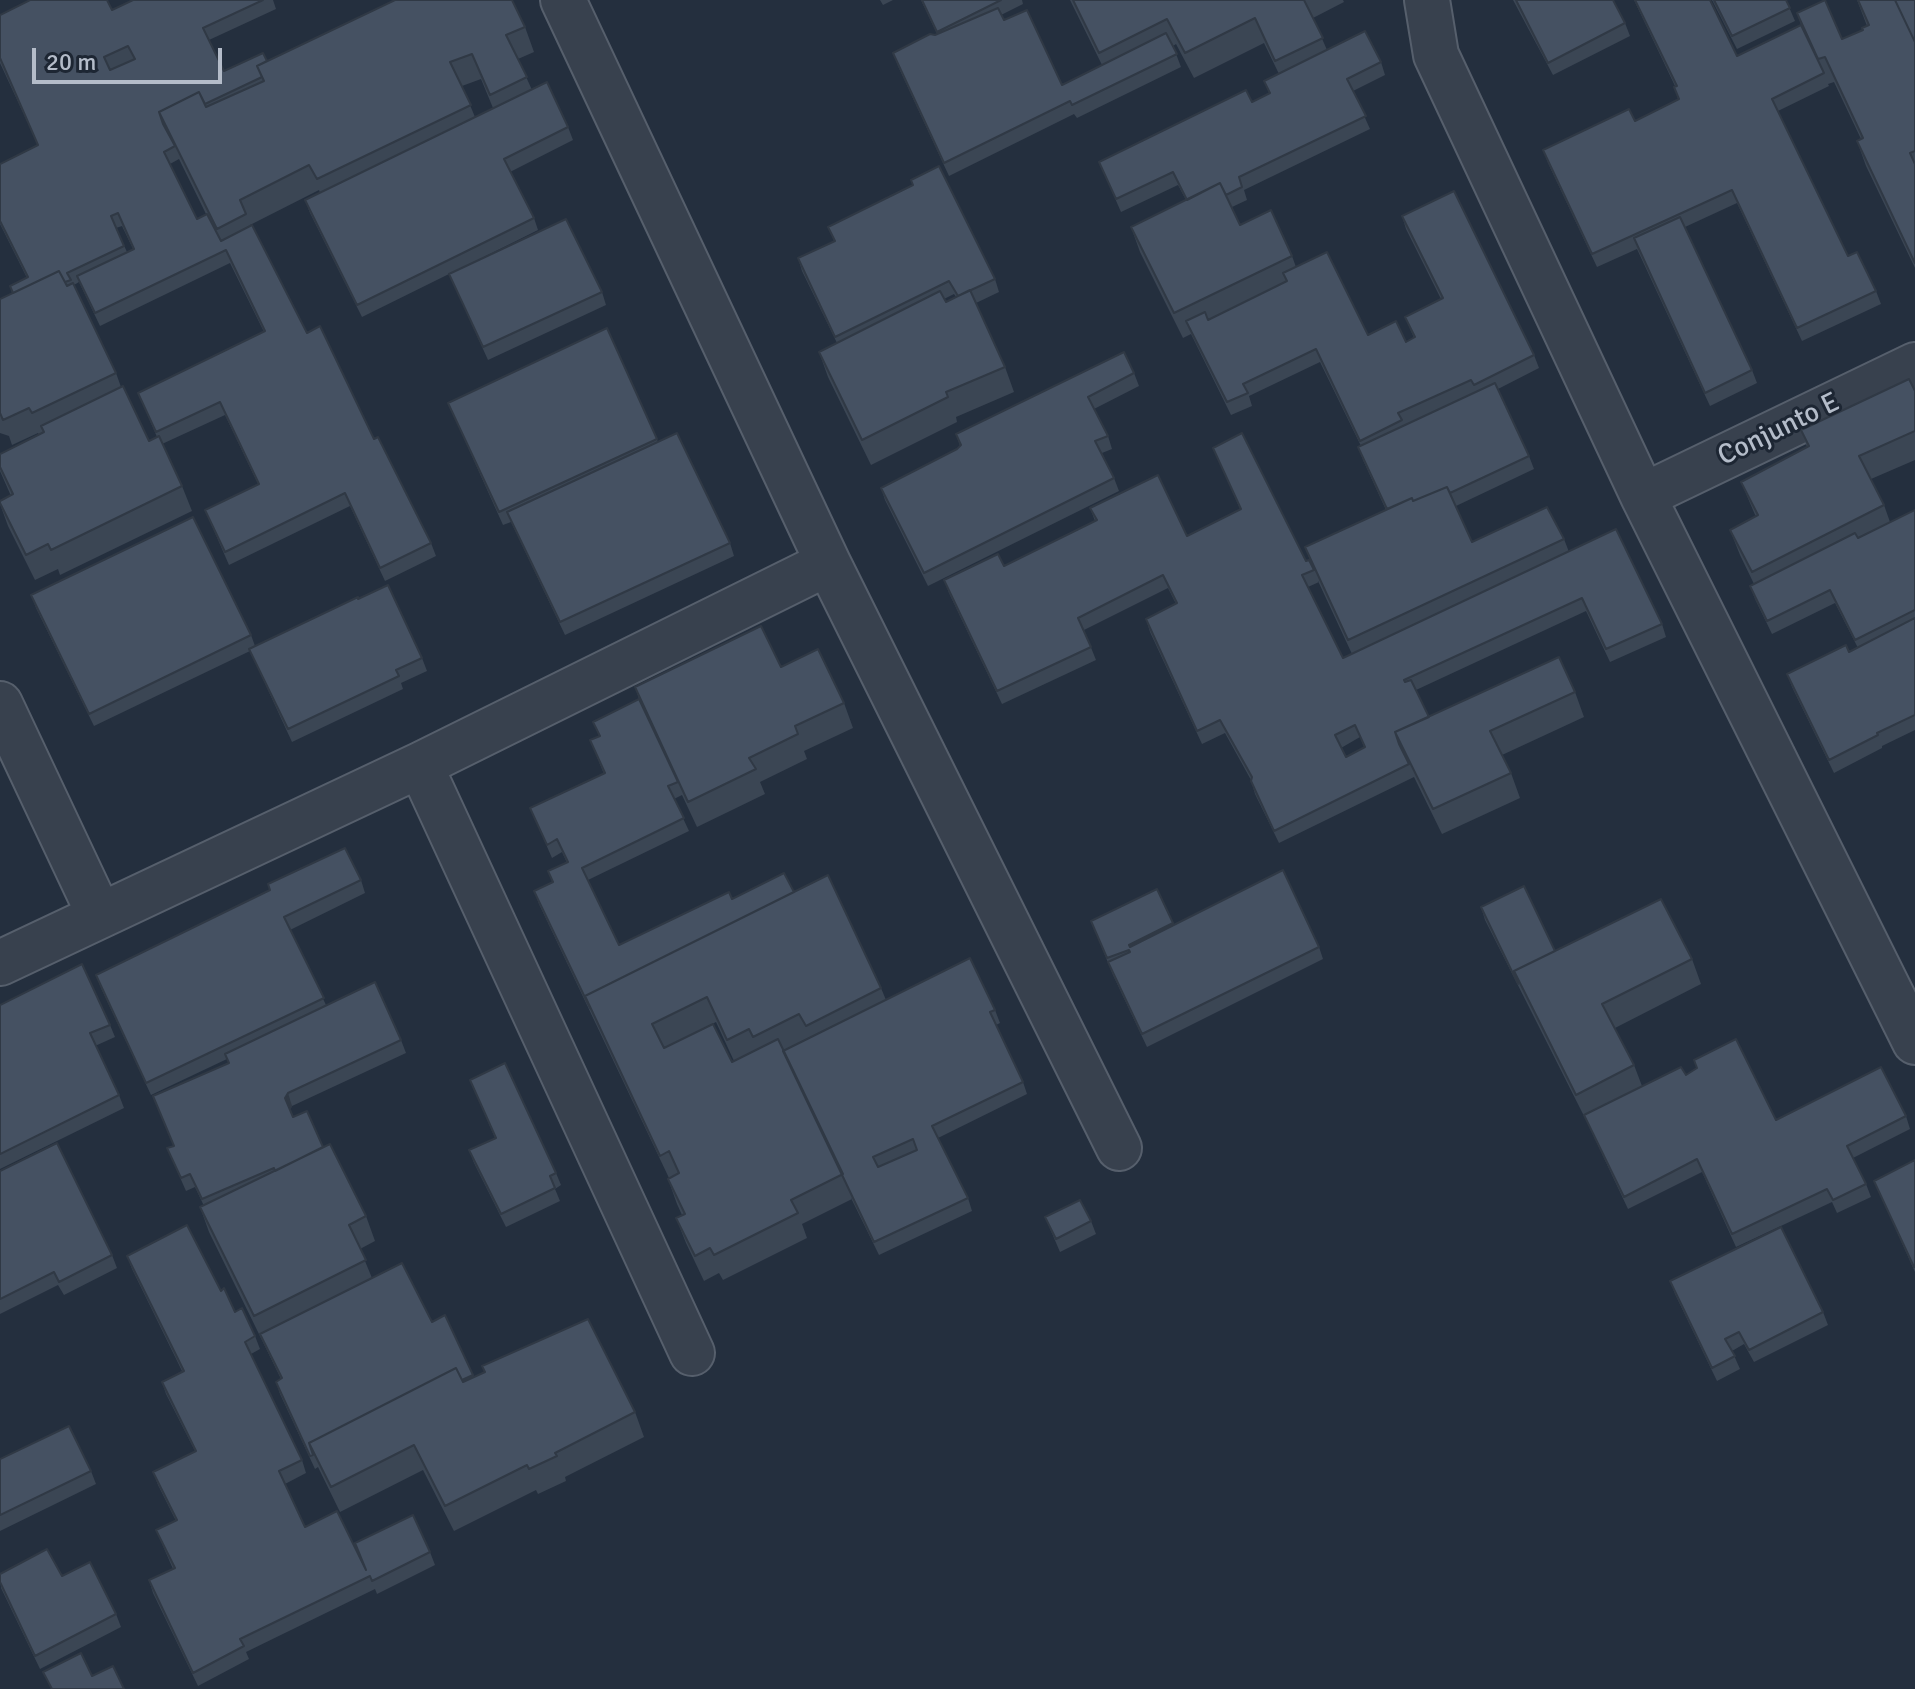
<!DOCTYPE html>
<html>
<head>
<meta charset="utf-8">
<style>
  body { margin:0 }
  #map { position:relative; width:1915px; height:1689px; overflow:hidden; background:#242f3e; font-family:Signika,sans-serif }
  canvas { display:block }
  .scale { position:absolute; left:32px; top:48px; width:190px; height:36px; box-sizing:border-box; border:4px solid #b4bcc9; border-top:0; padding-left:10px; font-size:24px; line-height:28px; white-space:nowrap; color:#b4bcc9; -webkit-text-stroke:6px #1d2633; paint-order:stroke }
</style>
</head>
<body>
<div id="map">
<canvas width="1915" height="1689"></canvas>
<div class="scale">20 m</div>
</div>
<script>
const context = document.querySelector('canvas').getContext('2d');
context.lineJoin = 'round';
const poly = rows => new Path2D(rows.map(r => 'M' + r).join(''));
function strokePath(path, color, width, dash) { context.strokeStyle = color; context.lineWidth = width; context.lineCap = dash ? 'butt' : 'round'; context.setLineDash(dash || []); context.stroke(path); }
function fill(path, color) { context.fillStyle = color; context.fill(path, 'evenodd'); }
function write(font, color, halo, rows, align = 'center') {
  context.font = font + ' Signika,sans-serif'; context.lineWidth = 6; context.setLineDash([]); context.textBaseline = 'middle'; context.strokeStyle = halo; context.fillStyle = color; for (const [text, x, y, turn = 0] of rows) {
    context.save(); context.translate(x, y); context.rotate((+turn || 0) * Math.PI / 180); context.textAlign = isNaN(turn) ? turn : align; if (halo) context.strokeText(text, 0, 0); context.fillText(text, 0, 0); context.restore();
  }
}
const street = poly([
  [563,0,828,563,1119,1148],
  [1427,0,1436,55,1643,496,1915,1042],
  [1643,496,1915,365],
  [0,704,99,914],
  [420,765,692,1353],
  [0,963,420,765,828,563]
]);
const wall = poly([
  [133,0,273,0,276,9,209,40,224,71,267,61,525,27,534,52,518,59,532,90,568,127,573,140,510,172,534,218,538,230,484,257,602,292,606,305,488,360,449,274,362,317,310,213,305,200,320,193,319,190,250,225,307,333,374,439,431,543,436,556,385,581,350,506,229,565,205,510,258,484,225,415,162,444,182,486,192,511,60,575,58,569,35,580,8,526,0,504,11,496,0,471,0,454,39,435,38,433,12,445,9,436,0,433,0,299,12,293,10,286,27,278,0,224,0,164,38,145,0,63,0,15,112,10],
  [481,79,493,108,475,117,462,86],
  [179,159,206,214,197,219,170,164],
  [122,226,133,249,127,252,116,228],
  [230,263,264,332,138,393,157,437,149,441,121,387,116,373,74,285,79,282,100,326],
  [880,0,893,0,883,5],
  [921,0,1022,0,1023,4,1001,15,1004,20,1062,85,1102,65,1070,0,1343,0,1344,2,1313,18,1327,50,1381,62,1385,75,1353,91,1370,129,1244,190,1247,200,1232,207,1240,225,1292,256,1296,267,1368,335,1406,342,1414,338,1405,317,1441,299,1406,229,1402,216,1534,355,1539,368,1498,389,1529,456,1534,469,1456,506,1472,542,1564,539,1569,552,1662,624,1666,637,1610,662,1586,611,1416,690,1429,717,1575,692,1584,717,1502,755,1511,773,1520,798,1442,834,1414,777,1279,843,1255,794,1251,780,1225,733,1202,744,1150,632,1146,619,1176,604,1168,588,1084,630,1096,660,1002,704,949,593,944,580,1004,566,1095,521,1090,508,1187,536,1240,509,1213,448,1306,561,1310,560,1305,547,1386,510,1363,460,1358,447,1361,446,1320,362,1249,396,1252,406,1231,415,1191,334,1183,338,1140,252,1131,227,1186,200,1178,185,1121,212,1099,162,1252,102,1269,93,1264,81,1279,74,1264,43,1194,78,1176,44,1173,46,1181,67,1077,118,1074,114,949,176,898,66,893,53,937,34],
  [1318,581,1352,654,1343,658,1308,587,1319,582],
  [1360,737,1364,747,1346,757,1341,748],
  [1513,0,1613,0,1625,23,1630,36,1553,75],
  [1634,0,1710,0,1737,56,1801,25,1797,13,1842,39,1862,30,1867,26,1857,0,1915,0,1915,268,1866,166,1857,141,1861,139,1834,82,1828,84,1829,86,1778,111,1848,256,1876,291,1881,304,1802,341,1737,203,1685,227,1752,370,1757,383,1710,406,1637,249,1597,267,1548,163,1543,150,1635,121,1678,99,1674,87,1675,86],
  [1712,0,1786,0,1795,21,1737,49],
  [828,227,995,279,999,292,976,303,1005,367,1014,392,956,417,957,422,871,465,828,377,819,352,837,343,802,271,798,258,834,241],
  [954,294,956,297,946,302,944,299],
  [607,328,658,442,730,543,734,556,565,635,511,522,503,525,448,403],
  [1134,373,1139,386,1094,409,1108,436,1112,449,1102,453,1114,478,1119,491,928,586,885,500,881,488,957,449,960,446,956,434],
  [1915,391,1915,460,1871,479,1884,505,1890,522,1915,510,1915,730,1882,746,1882,748,1834,773,1792,687,1787,674,1849,652,1858,648,1835,603,1772,634,1755,599,1750,586,1754,584,1740,555,1730,530,1756,517,1741,482,1807,447,1801,430],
  [31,595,251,635,255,646,359,599,422,658,427,671,401,683,403,689,292,742,250,651,94,726,36,608],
  [781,667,844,703,853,728,804,751,807,759,760,782,765,794,697,827,682,795,674,799,689,831,588,880,619,945,732,899,794,892,881,988,886,1000,995,1010,1000,1023,996,1025,1023,1082,1027,1094,938,1138,968,1198,972,1211,879,1255,851,1198,852,1199,802,1224,807,1238,723,1280,719,1273,704,1281,686,1243,676,1218,682,1215,677,1204,668,1179,669,1178,539,904,534,891,552,883,567,863,562,852,552,858,530,808,604,774,590,740,599,736,593,722,639,699,635,687],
  [716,1022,734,1061,732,1062,664,1048],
  [361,880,365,893,290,930,326,1005,401,1040,406,1053,292,1106,290,1110,293,1117,323,1147,366,1216,375,1241,360,1249,372,1278,432,1322,445,1315,474,1377,635,1412,644,1437,565,1477,566,1481,538,1494,536,1490,454,1531,423,1470,340,1512,318,1467,315,1469,280,1394,276,1382,281,1379,209,1232,200,1207,204,1206,195,1187,186,1191,167,1148,173,1146,229,1063,227,1059,151,1095,101,988,96,975],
  [1157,889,1174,925,1319,947,1323,959,1147,1047,1113,975,1091,921],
  [1481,907,1555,951,1692,959,1701,984,1615,1028,1634,1065,1642,1086,1686,1075,1776,1120,1906,1116,1910,1129,1853,1158,1866,1184,1871,1197,1837,1213,1832,1202,1736,1247,1702,1172,1628,1209,1586,1120,1485,920],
  [0,1005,110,1025,115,1037,95,1046,119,1095,124,1108,0,1169],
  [470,1080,556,1173,561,1185,555,1189,560,1201,506,1227,474,1163,469,1150,495,1138],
  [1915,1160,1915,1272,1874,1181],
  [0,1171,112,1255,117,1268,64,1295,58,1285,0,1314],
  [1045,1217,1091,1221,1096,1234,1060,1252],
  [127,1256,221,1291,235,1312,255,1336,260,1349,251,1354,302,1460,306,1473,285,1484,305,1527,363,1565,430,1552,435,1565,377,1594,375,1589,246,1652,249,1659,198,1686,153,1593,149,1580,173,1569,156,1530,176,1521,158,1485,153,1472,195,1451,166,1394,162,1382,182,1371,132,1269],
  [1670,1281,1823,1312,1828,1325,1754,1362,1744,1344,1732,1351,1740,1369,1717,1381,1675,1294],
  [0,1459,91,1471,96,1484,0,1531],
  [0,1574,62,1576,116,1614,121,1627,40,1669,1,1588]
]);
const shadedWall = poly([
  [288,1093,292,1106,290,1111,285,1098]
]);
const building = poly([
  [30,0,107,0,112,10,133,0,263,0,203,28,224,71,263,53,267,61,257,66,262,77,205,104,199,92,159,112,163,124,175,146,164,152,197,219,207,214,221,241,252,225,307,333,320,326,374,439,378,437,431,543,380,568,345,493,225,552,205,510,259,484,220,402,156,432,138,393,265,331,226,250,95,313,77,276,134,249,118,213,111,216,124,246,67,273,71,280,65,282,59,271,13,293,10,286,28,277,0,221,0,164,38,145,0,58,0,15,30,0],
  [128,46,135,59,110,70,104,57,128,46],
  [395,0,512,0,525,27,506,35,527,77,490,95,472,54,450,62,471,105,317,179,309,165,240,200,246,214,217,229,159,112,199,92,206,107,264,81,257,66,395,0],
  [922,0,1001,0,937,32,922,0],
  [1073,0,1304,0,1323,38,1275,61,1255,18,1185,53,1167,19,1099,53,1073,0],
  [1516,0,1613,0,1625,23,1548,63,1516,0],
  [1635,0,1710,0,1737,56,1801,25,1824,73,1772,99,1848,256,1857,252,1876,291,1797,328,1732,190,1592,254,1543,150,1629,109,1635,121,1679,99,1674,87,1677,86,1635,0],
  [1714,0,1786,0,1790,8,1732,36,1714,0],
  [1825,0,1842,39,1863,30,1862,28,1869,25,1858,0,1895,0,1915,42,1915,151,1910,153,1915,164,1915,263,1857,141,1863,138,1825,57,1818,59,1797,13,1825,0],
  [1895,0,1915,0,1915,42,1895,0],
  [998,8,1004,20,1027,10,1062,85,1166,33,1177,54,1072,105,1070,101,944,163,893,53,930,34,935,35,998,8],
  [1365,31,1381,62,1347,79,1366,116,1239,177,1242,187,1226,195,1220,183,1187,200,1173,172,1116,199,1099,162,1246,90,1252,102,1270,93,1264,81,1365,31],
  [547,82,568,127,504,159,534,218,357,305,305,200,547,82],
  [939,166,995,279,958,296,949,281,835,337,798,258,835,241,828,227,913,185,911,180,939,166],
  [1220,183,1240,225,1271,210,1292,256,1174,313,1131,227,1220,183],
  [1454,191,1534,355,1474,385,1471,380,1398,413,1402,420,1360,441,1316,349,1243,384,1248,393,1227,402,1186,321,1205,312,1208,320,1287,281,1283,273,1327,252,1368,335,1396,321,1406,342,1415,337,1405,317,1443,298,1402,216,1454,191],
  [1680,217,1752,370,1705,393,1634,238,1680,217],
  [566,219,602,292,483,347,449,274,566,219],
  [59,271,67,286,73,283,116,373,32,413,29,408,3,420,0,413,0,299,59,271],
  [970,290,1005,367,946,392,948,397,862,440,819,352,940,291,946,302,970,290],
  [607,328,657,439,499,512,448,403,607,328],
  [1124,352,1134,373,1088,397,1108,436,1095,441,1114,478,924,573,881,488,957,449,961,445,956,434,1124,352],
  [1909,379,1915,391,1915,431,1859,456,1884,505,1752,572,1730,530,1758,515,1741,482,1809,446,1801,430,1909,379],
  [1495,383,1529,456,1450,493,1447,487,1413,501,1412,498,1387,509,1358,447,1495,383],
  [123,386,149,441,159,436,182,486,51,550,48,544,26,555,0,503,0,501,13,494,0,467,0,454,44,432,41,426,123,386],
  [677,433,730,543,560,622,507,512,677,433],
  [1242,433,1306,561,1309,560,1314,570,1302,575,1343,658,1616,529,1662,624,1606,649,1582,598,1404,680,1405,682,1411,680,1429,717,1395,732,1399,744,1409,764,1274,831,1251,781,1252,777,1220,720,1197,731,1146,619,1177,603,1163,575,1078,618,1091,647,997,691,944,580,998,554,1004,566,1097,520,1090,508,1158,475,1187,536,1241,509,1213,448,1242,433],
  [1355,725,1365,747,1346,757,1335,735,1355,725],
  [1447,487,1472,542,1547,507,1564,539,1348,640,1305,547,1412,498,1413,501,1447,487],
  [1915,510,1915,610,1855,640,1830,590,1767,621,1750,586,1855,533,1858,538,1915,510],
  [193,517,251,635,89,714,31,595,193,517],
  [388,585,422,658,396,670,399,676,288,729,249,649,358,597,358,599,388,585],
  [1915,618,1915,715,1877,733,1878,735,1829,760,1787,674,1846,645,1849,652,1915,618],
  [761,626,781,667,818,649,844,703,795,726,798,734,749,758,756,769,688,802,635,687,761,626],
  [1559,657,1575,692,1490,731,1511,773,1433,809,1395,732,1559,657],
  [639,699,678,782,668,786,684,818,582,868,619,945,729,892,732,899,784,873,794,892,585,996,590,1008,534,891,553,882,548,871,568,862,557,839,547,845,530,808,605,773,590,740,600,736,593,722,639,699],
  [345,848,361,880,284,917,324,998,146,1083,96,975,270,890,268,884,345,848],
  [1283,870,1319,947,1142,1034,1108,962,1130,952,1129,950,1107,958,1091,921,1157,889,1173,923,1129,945,1130,947,1283,870],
  [828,875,881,988,806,1026,799,1014,753,1037,749,1029,727,1040,707,997,652,1024,664,1048,713,1024,732,1062,778,1039,843,1174,791,1200,798,1213,714,1255,710,1248,695,1256,676,1218,685,1214,668,1179,679,1173,669,1151,660,1156,585,996,828,875],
  [1524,886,1555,951,1514,971,1518,984,1481,907,1524,886],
  [1661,899,1692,959,1602,1004,1634,1065,1576,1095,1514,971,1661,899],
  [970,958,995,1010,990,1012,1023,1082,932,1126,968,1198,874,1242,783,1051,970,958],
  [913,1139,917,1150,878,1167,873,1157,913,1139],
  [82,964,110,1025,90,1033,119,1095,0,1154,0,1005,82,964],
  [375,982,401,1040,288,1093,285,1098,293,1117,307,1111,323,1147,275,1171,274,1168,202,1199,190,1174,181,1178,167,1148,174,1146,153,1096,229,1063,225,1054,375,982],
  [1736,1039,1776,1120,1881,1067,1906,1116,1847,1146,1866,1184,1833,1200,1827,1189,1732,1234,1697,1159,1624,1197,1584,1115,1681,1067,1686,1075,1697,1068,1694,1060,1736,1039],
  [505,1063,556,1173,550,1176,555,1188,501,1214,469,1150,496,1138,470,1080,505,1063],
  [57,1143,112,1255,59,1282,54,1272,0,1299,0,1171,57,1143],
  [330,1144,366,1216,349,1225,366,1260,254,1316,200,1207,330,1144],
  [1915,1160,1915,1267,1914,1267,1874,1181,1915,1160],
  [1080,1200,1091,1221,1056,1239,1045,1217,1080,1200],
  [187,1225,221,1291,224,1288,235,1312,242,1308,255,1336,245,1342,302,1460,279,1471,305,1527,337,1511,366,1570,355,1543,413,1515,430,1552,372,1581,370,1576,240,1639,244,1646,193,1673,149,1580,175,1568,156,1530,177,1520,153,1472,196,1451,162,1382,184,1371,127,1256,187,1225],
  [1781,1227,1823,1312,1749,1350,1739,1332,1725,1339,1735,1356,1712,1368,1670,1281,1781,1227],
  [402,1263,432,1322,445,1315,473,1375,462,1380,456,1368,309,1443,313,1455,310,1456,276,1382,282,1378,260,1334,402,1263],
  [588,1319,635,1412,555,1453,557,1456,529,1469,527,1465,445,1506,414,1445,331,1487,309,1443,456,1368,463,1382,485,1372,482,1366,588,1319],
  [69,1426,91,1471,0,1515,0,1459,69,1426],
  [47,1549,62,1576,90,1562,116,1614,35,1656,0,1582,0,1574,47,1549],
  [81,1653,92,1676,113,1666,124,1689,52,1689,43,1672,81,1653]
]);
const streetNames = [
  ["Conjunto E",1779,430,-26]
];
strokePath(street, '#565f6c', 48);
strokePath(street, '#38414e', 44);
fill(wall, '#3b4654');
fill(shadedWall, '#303945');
fill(building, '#455162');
strokePath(building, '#303945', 2);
write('28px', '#b4bcc9', '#1d2633', streetNames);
</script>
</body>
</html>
